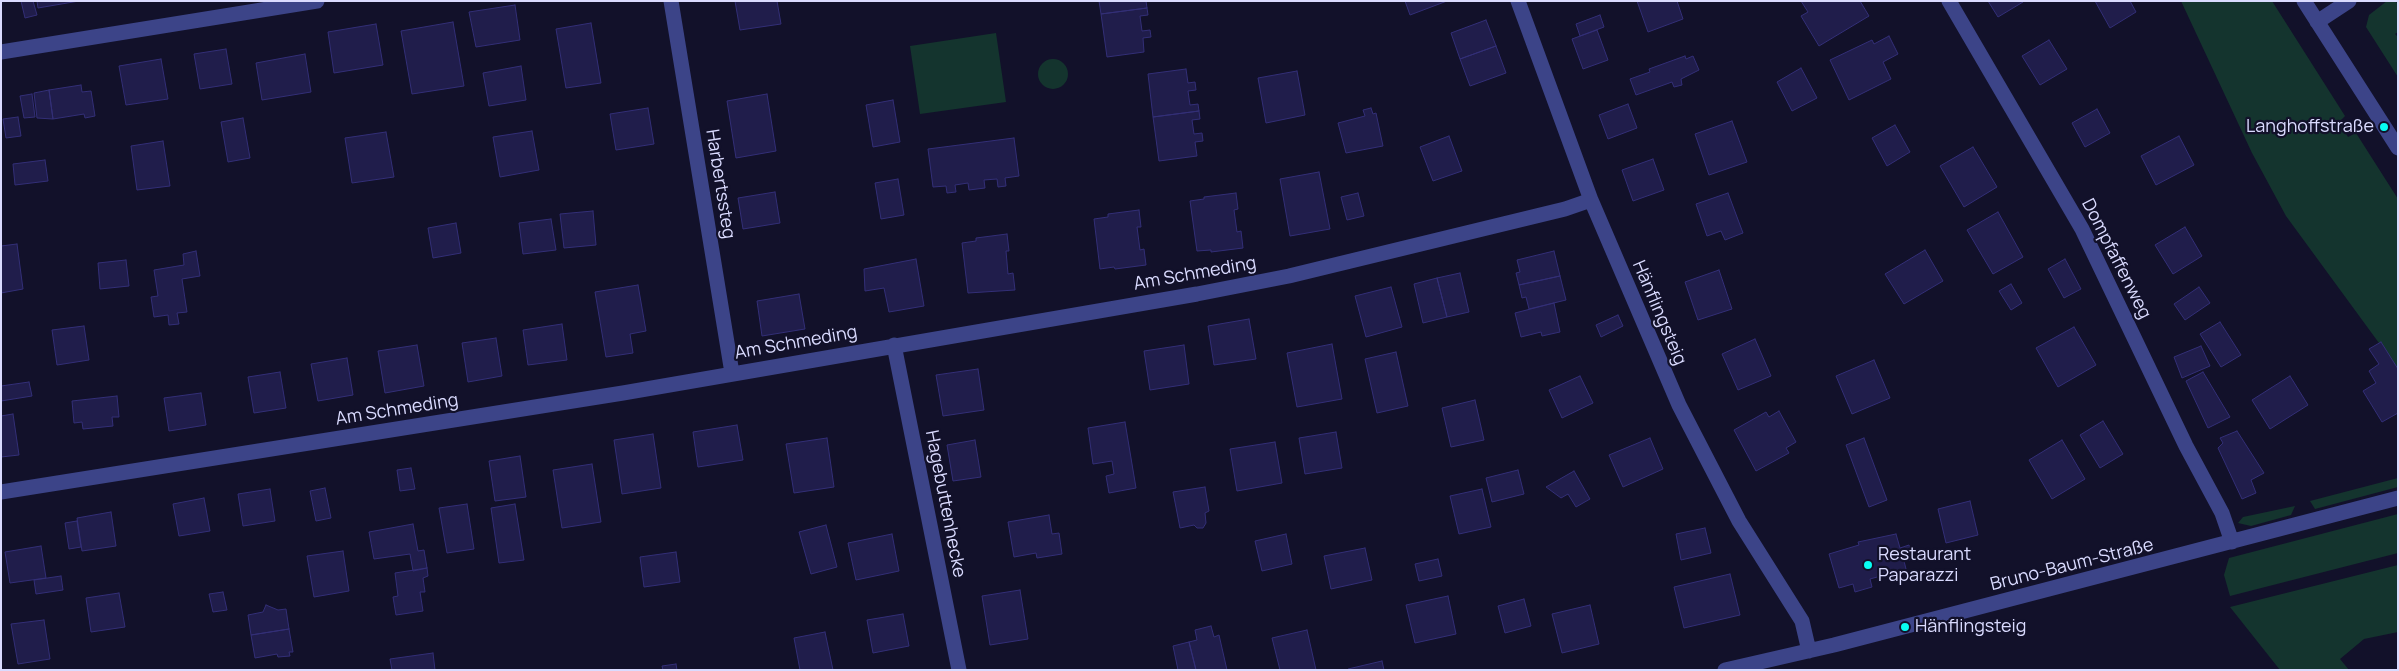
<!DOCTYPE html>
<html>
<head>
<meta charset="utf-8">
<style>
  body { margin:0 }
  #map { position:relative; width:2399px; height:671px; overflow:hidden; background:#12112a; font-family:Manrope,sans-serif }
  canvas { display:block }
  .frame { position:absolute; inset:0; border:2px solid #dadbff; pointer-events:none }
</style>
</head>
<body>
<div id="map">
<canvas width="2399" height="671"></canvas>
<div class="frame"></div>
</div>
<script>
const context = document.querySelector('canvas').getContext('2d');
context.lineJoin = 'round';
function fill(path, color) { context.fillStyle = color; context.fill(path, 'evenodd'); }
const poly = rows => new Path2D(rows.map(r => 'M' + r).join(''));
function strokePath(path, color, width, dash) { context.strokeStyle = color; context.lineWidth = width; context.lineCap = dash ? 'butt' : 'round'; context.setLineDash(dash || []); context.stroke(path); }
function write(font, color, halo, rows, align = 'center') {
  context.font = font + ' Manrope,sans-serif'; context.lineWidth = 4.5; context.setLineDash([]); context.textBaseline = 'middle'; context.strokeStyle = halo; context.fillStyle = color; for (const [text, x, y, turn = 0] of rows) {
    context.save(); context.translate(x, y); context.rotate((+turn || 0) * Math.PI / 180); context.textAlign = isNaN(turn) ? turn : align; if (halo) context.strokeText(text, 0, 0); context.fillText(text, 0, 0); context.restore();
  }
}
const green = poly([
  [2181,1,2272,1,2345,116,2339,122,2348,137,2356,133,2398,199,2398,369,2286,216,2252,153],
  [2387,1,2395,1,2398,4,2398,32,2395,34,2398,37,2398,77,2366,27,2369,15],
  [996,33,1006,102,920,114,910,46],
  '1038 74a15 15 0 1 1 30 0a15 15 0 1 1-30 0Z',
  [2398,478,2398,487,2315,509,2310,501],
  [2295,506,2291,515,2251,526,2238,523,2243,517],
  [2398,514,2398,553,2230,596,2224,575,2229,558],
  [2398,565,2398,632,2364,639,2340,659,2349,670,2280,670,2230,607]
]);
const building = poly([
  [21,1,33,1,37,15,25,18,21,1],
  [37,1,79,1,38,8,37,1],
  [735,1,777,1,781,24,740,30,735,1],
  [1099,1,1146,1,1147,8,1101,14,1099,1],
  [1405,1,1447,1,1410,15,1405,1],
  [1637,1,1677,1,1683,19,1648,32,1637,1],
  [1801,1,1860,1,1869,16,1819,46,1801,16,1808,12,1801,1],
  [1988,1,2023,1,2023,2,1998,17,1988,1],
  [2095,1,2130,1,2136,12,2110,28,2095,1],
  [515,5,520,40,476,47,469,12,515,5],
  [1147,8,1148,15,1140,16,1142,31,1150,30,1151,37,1143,38,1144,52,1107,57,1101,14,1147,8],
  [1600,15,1604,27,1580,36,1576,24,1600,15],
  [1486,20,1496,46,1460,59,1451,33,1486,20],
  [453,22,464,86,412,94,401,31,453,22],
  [591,23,601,83,566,88,556,29,591,23],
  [376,24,383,65,334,73,328,32,376,24],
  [1597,30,1608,60,1583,69,1572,39,1597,30],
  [1889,36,1898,54,1883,62,1891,79,1849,100,1830,60,1872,40,1874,44,1889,36],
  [2049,40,2067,69,2040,85,2022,56,2049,40],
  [1496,46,1506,73,1470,86,1460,59,1496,46],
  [226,49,232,84,200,89,194,54,226,49],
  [305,54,311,92,262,100,256,63,305,54],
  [1685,56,1686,59,1693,56,1699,70,1681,79,1682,85,1674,87,1672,82,1636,95,1630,79,1650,72,1649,69,1685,56],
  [161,59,168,99,126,105,119,66,161,59],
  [521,66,526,100,489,106,483,73,521,66],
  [1801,68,1817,98,1792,111,1777,82,1801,68],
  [1186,69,1188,83,1195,82,1196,90,1188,91,1190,105,1198,104,1199,111,1153,117,1148,74,1186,69],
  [1297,71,1305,115,1266,123,1258,78,1297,71],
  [81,85,82,92,91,91,95,116,85,118,84,114,53,119,49,90,81,85],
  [49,90,53,119,37,118,34,93,49,90],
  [32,94,35,117,24,118,20,96,32,94],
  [767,94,776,151,736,158,727,101,767,94],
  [893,100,900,142,873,147,866,105,893,100],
  [1628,104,1637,128,1608,139,1599,115,1628,104],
  [648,108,654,144,616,150,610,114,648,108],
  [1371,108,1373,114,1376,113,1383,146,1346,153,1338,123,1365,116,1363,110,1371,108],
  [2097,109,2110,133,2085,147,2072,123,2097,109],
  [1199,111,1200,119,1192,120,1194,134,1202,133,1203,141,1195,142,1197,156,1159,161,1153,117,1199,111],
  [18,117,21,136,6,138,3,119,18,117],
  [243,118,250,158,228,162,221,122,243,118],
  [1732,121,1747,162,1709,175,1695,134,1732,121],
  [1895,125,1910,152,1887,166,1872,138,1895,125],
  [532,131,539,170,500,177,493,137,532,131],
  [386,132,394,177,352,183,345,138,386,132],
  [1449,136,1462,171,1433,181,1420,147,1449,136],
  [2179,136,2194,165,2156,185,2141,156,2179,136],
  [1014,138,1019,176,1005,178,1006,186,998,187,997,179,984,180,985,188,969,190,968,183,955,185,956,192,947,193,946,186,933,187,928,149,1014,138],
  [163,141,170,186,137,190,131,146,163,141],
  [1973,147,1997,187,1964,207,1940,166,1973,147],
  [1653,159,1664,190,1633,201,1622,170,1653,159],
  [45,160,48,181,15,185,13,164,45,160],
  [1319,172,1330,229,1290,236,1280,179,1319,172],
  [898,179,904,215,881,219,875,183,898,179],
  [775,192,780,223,743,229,738,198,775,192],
  [1236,193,1238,209,1234,210,1237,232,1241,231,1243,248,1211,252,1211,250,1197,251,1190,201,1204,199,1204,197,1236,193],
  [1358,193,1364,216,1347,220,1341,197,1358,193],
  [1728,193,1743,233,1725,240,1721,231,1707,236,1696,204,1728,193],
  [1139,210,1141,227,1137,227,1140,250,1144,249,1146,265,1115,269,1114,267,1100,269,1094,219,1108,217,1108,214,1139,210],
  [593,211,596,245,564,248,560,214,593,211],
  [1998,212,2023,257,1993,274,1967,230,1998,212],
  [551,219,556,250,523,254,519,223,551,219],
  [456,223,461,253,433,258,428,228,456,223],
  [2185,227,2202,256,2173,274,2155,245,2185,227],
  [1007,234,1009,251,1006,251,1008,274,1013,273,1015,290,968,293,962,243,976,241,976,238,1007,234],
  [17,244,23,289,1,293,1,246,17,244],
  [1925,250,1943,281,1904,304,1885,274,1925,250],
  [196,251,200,276,182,279,187,312,177,313,179,324,169,325,168,315,154,317,151,297,158,296,154,270,184,265,183,254,196,251],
  [1554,251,1560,276,1519,285,1516,273,1520,272,1517,260,1554,251],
  [916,259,924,306,889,312,884,288,865,291,864,269,916,259],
  [2065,259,2081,289,2064,298,2048,269,2065,259],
  [126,260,129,286,100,289,98,263,126,260],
  [1719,270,1732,309,1698,320,1685,282,1719,270],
  [1460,273,1469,312,1447,317,1437,278,1460,273],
  [1560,276,1566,300,1529,309,1526,297,1522,298,1519,285,1560,276],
  [1437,278,1447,317,1423,323,1414,284,1437,278],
  [2011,284,2022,303,2011,310,1999,291,2011,284],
  [638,285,646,331,630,334,633,353,606,357,595,292,638,285],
  [1391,287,1402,327,1366,337,1355,296,1391,287],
  [2199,287,2210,303,2185,320,2174,304,2199,287],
  [799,294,805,329,762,336,757,301,799,294],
  [1554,303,1560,332,1542,336,1541,332,1521,337,1515,313,1554,303],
  [1618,315,1623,326,1601,337,1596,325,1618,315],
  [1249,319,1256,359,1214,365,1208,326,1249,319],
  [2220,322,2241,355,2221,367,2200,334,2220,322],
  [562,324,567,360,528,365,523,330,562,324],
  [84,326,89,360,57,365,52,330,84,326],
  [2074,327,2096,365,2058,387,2036,348,2074,327],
  [496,338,502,376,468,382,462,343,496,338],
  [1755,339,1771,376,1738,390,1722,354,1755,339],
  [2381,342,2398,369,2398,413,2382,422,2363,391,2376,383,2369,371,2379,364,2369,349,2381,342],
  [1332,344,1342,399,1297,407,1287,353,1332,344],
  [417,345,424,386,385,393,378,351,417,345],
  [1184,345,1189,384,1150,390,1144,351,1184,345],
  [2201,346,2210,366,2182,378,2174,357,2201,346],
  [1396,352,1408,406,1377,413,1365,359,1396,352],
  [347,358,353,395,318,401,311,364,347,358],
  [1874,360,1890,398,1852,414,1836,376,1874,360],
  [978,369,984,410,943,416,936,375,978,369],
  [280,372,286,408,254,413,248,377,280,372],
  [2203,372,2230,417,2208,428,2186,381,2203,372],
  [1580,376,1593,403,1562,418,1549,390,1580,376],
  [2290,376,2308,405,2270,429,2252,400,2290,376],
  [29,382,32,396,1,401,1,386,29,382],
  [201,393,206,425,169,431,164,398,201,393],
  [117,396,119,417,112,417,113,426,83,429,82,422,74,423,72,401,117,396],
  [1475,400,1484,440,1451,447,1442,408,1475,400],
  [1779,411,1796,442,1786,448,1789,453,1756,471,1734,430,1766,412,1769,417,1779,411],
  [13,414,19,455,1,457,1,416,13,414],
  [2103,421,2123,454,2100,468,2080,435,2103,421],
  [1125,422,1136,488,1109,493,1106,476,1114,474,1112,461,1093,464,1088,428,1125,422],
  [737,425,743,460,698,467,693,432,737,425],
  [2237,431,2264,473,2251,480,2256,493,2242,499,2218,448,2223,443,2220,438,2237,431],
  [1336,432,1342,468,1305,474,1299,438,1336,432],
  [653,434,661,488,622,494,614,440,653,434],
  [827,438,834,487,794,493,786,444,827,438],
  [1650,438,1663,469,1623,487,1609,455,1650,438],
  [1864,438,1887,500,1869,507,1846,445,1864,438],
  [975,440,981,477,953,481,947,445,975,440],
  [2062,440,2085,479,2052,499,2029,460,2062,440],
  [1275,442,1282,483,1237,491,1230,449,1275,442],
  [520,456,526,497,495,501,489,461,520,456],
  [592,464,601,522,562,528,553,470,592,464],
  [411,468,415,489,400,491,397,470,411,468],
  [1518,470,1524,494,1492,502,1486,478,1518,470],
  [1574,471,1590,499,1576,507,1568,494,1561,498,1546,487,1574,471],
  [1205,487,1209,511,1205,513,1206,523,1203,528,1197,528,1194,525,1180,528,1173,492,1205,487],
  [325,488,331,518,316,521,310,491,325,488],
  [270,489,275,521,243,526,238,494,270,489],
  [1482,489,1491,527,1459,534,1450,496,1482,489],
  [204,498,210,531,179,536,173,504,204,498],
  [1970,501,1978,535,1946,543,1938,509,1970,501],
  [467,504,474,549,447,553,439,508,467,504],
  [515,504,524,560,499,563,491,508,515,504],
  [111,512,116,546,82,551,77,518,111,512],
  [1049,515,1052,534,1059,533,1062,554,1037,558,1036,553,1014,557,1008,522,1049,515],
  [77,521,81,547,69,549,65,523,77,521],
  [413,524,418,551,424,550,427,568,413,571,410,554,374,559,369,532,413,524],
  [826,525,837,567,811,574,799,532,826,525],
  [1705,528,1711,553,1681,560,1676,534,1705,528],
  [892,534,899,571,856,580,848,543,892,534],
  [1286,534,1292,564,1262,571,1255,541,1286,534],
  [1896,534,1900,548,1909,545,1913,559,1904,561,1906,569,1870,579,1872,587,1855,592,1853,584,1839,588,1829,554,1859,545,1858,542,1896,534],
  [41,546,46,578,10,583,5,552,41,546],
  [1365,548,1372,580,1331,589,1324,556,1365,548],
  [343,551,349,591,314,597,307,556,343,551],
  [676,552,680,582,644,587,640,557,676,552],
  [1438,559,1442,576,1419,581,1415,564,1438,559],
  [427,568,428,576,423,578,425,592,420,592,423,611,396,615,393,597,398,596,395,573,427,568],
  [1730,574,1740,615,1684,628,1674,587,1730,574],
  [61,576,63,590,36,594,34,580,61,576],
  [1020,590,1028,639,990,645,982,596,1020,590],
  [223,592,227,610,213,612,209,594,223,592],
  [119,593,125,627,91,632,86,598,119,593],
  [1448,596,1456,634,1415,643,1406,605,1448,596],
  [1524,599,1531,626,1505,633,1498,606,1524,599],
  [266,605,278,610,286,609,289,629,251,635,248,615,263,612,266,605],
  [1590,605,1599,644,1562,653,1552,614,1590,605],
  [903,614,909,646,873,653,867,620,903,614],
  [44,620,50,659,18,664,11,624,44,620],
  [1211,626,1214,637,1219,635,1227,670,1196,670,1189,642,1197,640,1195,630,1211,626],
  [289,629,293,652,289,652,290,656,278,657,277,654,255,658,251,635,289,629],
  [1307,630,1316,670,1280,670,1272,638,1307,630],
  [825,632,833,670,800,670,794,638,825,632],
  [1189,642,1196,670,1178,670,1173,646,1189,642],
  [433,653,435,670,392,670,390,659,433,653],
  [1382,661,1384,670,1348,670,1348,669,1382,661],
  [676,664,677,670,663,670,662,666,676,664]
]);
const minor = poly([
  [671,1,732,373],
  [1518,1,1591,200,1679,405,1739,521,1802,621,1809,651],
  [1949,1,2082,229,2186,446,2222,513,2232,542],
  [2304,1,2398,148],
  [2317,22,2349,1],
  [1,52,317,1],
  [894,345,959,670],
  [1,492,623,393,1197,294,1289,276,1565,209,1591,200],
  [1725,670,1834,645,2398,498]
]);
const markers = [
  [2384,127,5,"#08fdf3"],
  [1868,565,5,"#08fdf3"],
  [1905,627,5,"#08fdf3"]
];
const poiNames = [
  ["Langhoffstraße",2374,127,"right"],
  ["Restaurant",1878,555],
  ["Paparazzi",1878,576],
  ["Hänflingsteig",1915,627]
];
const streetNames = [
  ["Harbertssteg",720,184,81],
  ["Dompfaffenweg",2116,259,63],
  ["Am Schmeding",1195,274,-10],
  ["Hänflingsteig",1659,313,67],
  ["Am Schmeding",796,343,-10],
  ["Am Schmeding",397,410,-9],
  ["Hagebuttenhecke",945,504,79],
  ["Bruno-Baum-Straße",2072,565,-14]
];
fill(green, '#14342e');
fill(building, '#201d4b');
strokePath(building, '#332f77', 1);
strokePath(minor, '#3c4488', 15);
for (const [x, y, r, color] of markers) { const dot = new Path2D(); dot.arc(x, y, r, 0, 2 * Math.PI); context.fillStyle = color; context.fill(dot); strokePath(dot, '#12112a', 2); }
write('18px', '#dadbff', '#12112a', poiNames, 'left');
write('18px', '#dadbff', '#12112a', streetNames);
</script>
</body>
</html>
